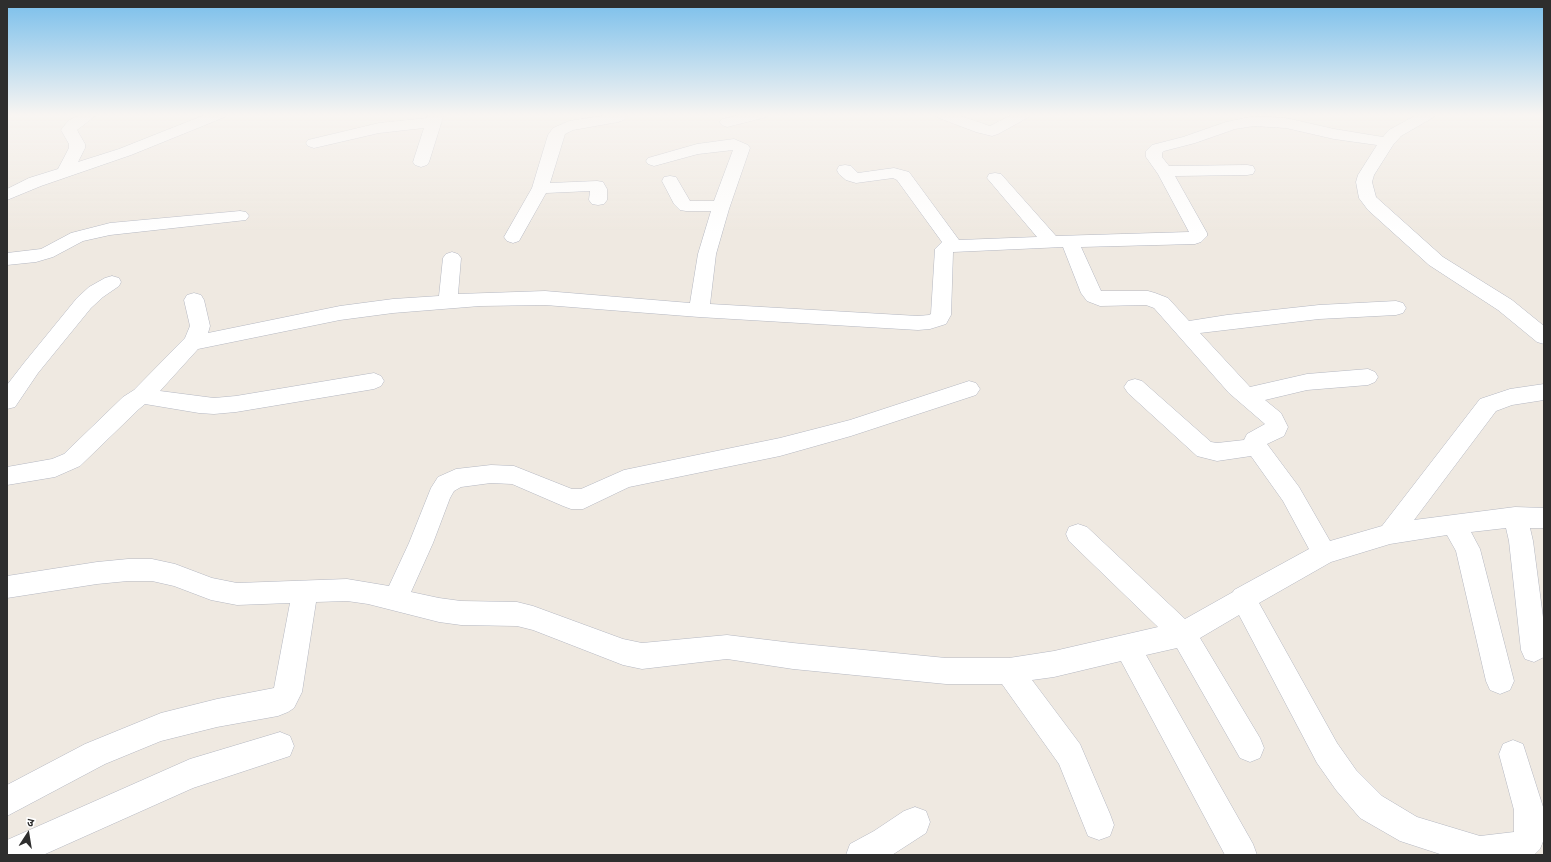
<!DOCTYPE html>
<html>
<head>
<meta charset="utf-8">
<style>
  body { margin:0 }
  #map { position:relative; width:1551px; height:862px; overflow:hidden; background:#efe9e1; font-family:"Open Sans","Noto Sans Devanagari",sans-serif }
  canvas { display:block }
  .frame { position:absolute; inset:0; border:8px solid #2e2e2e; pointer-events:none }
  .north { position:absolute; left:8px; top:814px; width:40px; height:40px; -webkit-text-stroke:3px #fff; paint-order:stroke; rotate:12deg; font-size:11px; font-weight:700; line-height:16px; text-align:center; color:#2e2e2e }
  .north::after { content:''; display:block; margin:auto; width:14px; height:18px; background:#2e2e2e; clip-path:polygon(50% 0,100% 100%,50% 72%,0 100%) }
</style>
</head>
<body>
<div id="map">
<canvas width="1551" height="862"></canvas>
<div class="frame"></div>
<div class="north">उ</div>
</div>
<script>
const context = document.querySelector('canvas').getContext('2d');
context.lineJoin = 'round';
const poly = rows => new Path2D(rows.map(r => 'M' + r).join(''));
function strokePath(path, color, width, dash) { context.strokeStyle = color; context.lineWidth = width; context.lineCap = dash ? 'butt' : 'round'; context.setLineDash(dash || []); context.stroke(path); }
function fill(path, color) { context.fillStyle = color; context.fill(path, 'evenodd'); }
const minor = poly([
  [80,114,98,114,77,130,85,144,85,148,78,162,119,149,207,114,228,114,225,117,131,155,41,186,7,200,7,189,29,178,58,169,69,148,69,144,61,130,68,121,80,114],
  [428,114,444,114,429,162,427,165,421,167,415,165,413,162,424,128,379,133,314,148,308,146,306,143,308,140,379,123,427,118,428,114],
  [613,114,630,114,624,120,618,122,573,130,565,134,550,183,597,181,603,182,607,189,607,200,604,204,598,205,592,204,589,200,590,191,546,193,519,241,513,243,507,241,504,237,532,188,548,135,553,128,569,121,613,114],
  [743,114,770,114,767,117,727,127,722,125,719,122,722,119,743,114],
  [933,114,955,114,990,126,1013,114,1032,114,1029,117,998,134,992,136,976,132,936,117,933,114],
  [1418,114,1437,114,1434,117,1401,136,1393,145,1374,175,1372,182,1376,197,1443,257,1512,300,1544,326,1544,344,1537,342,1498,310,1429,265,1368,210,1359,198,1356,182,1358,175,1377,145,1334,139,1286,128,1254,126,1235,129,1195,143,1164,151,1162,153,1162,157,1169,166,1247,165,1253,166,1255,170,1253,174,1247,175,1175,176,1207,233,1207,236,1201,242,1195,244,1081,247,1101,291,1148,291,1155,293,1168,298,1189,321,1227,315,1319,305,1396,301,1403,303,1406,308,1403,313,1396,315,1319,319,1200,333,1250,387,1307,374,1368,369,1375,372,1378,377,1375,382,1368,385,1307,390,1265,400,1281,413,1288,427,1284,436,1267,444,1299,487,1330,541,1382,526,1480,399,1510,389,1544,384,1544,400,1512,405,1496,411,1414,520,1515,507,1544,508,1544,528,1530,528,1533,541,1544,625,1544,657,1534,662,1525,659,1521,650,1509,541,1506,528,1471,532,1480,549,1514,681,1510,690,1500,694,1490,690,1486,681,1456,551,1447,535,1390,544,1331,562,1259,603,1337,743,1356,770,1382,796,1417,817,1480,836,1514,832,1514,810,1499,754,1503,744,1513,740,1523,744,1544,810,1544,839,1540,849,1534,855,1443,855,1400,841,1360,818,1336,790,1317,763,1239,615,1200,638,1260,738,1264,748,1260,758,1250,762,1240,758,1177,648,1146,655,1253,844,1257,855,1225,855,1121,661,1054,677,1032,680,1080,744,1110,814,1114,825,1110,836,1099,840,1088,836,1059,764,1002,684,946,684,793,669,727,659,642,669,623,665,533,630,517,626,461,625,439,622,368,604,347,601,316,602,302,692,294,708,288,712,278,716,217,727,161,741,105,764,7,816,7,785,85,744,161,713,217,699,274,688,290,603,237,605,211,600,174,586,152,581,128,581,97,584,7,598,7,576,97,562,128,559,152,559,175,564,212,578,237,583,347,579,389,586,409,543,431,488,438,477,456,469,491,465,514,466,572,489,581,489,624,470,780,438,850,420,969,381,976,383,980,389,976,395,851,436,780,456,629,487,583,509,571,509,563,506,512,484,491,483,461,487,454,491,450,498,433,543,411,592,439,598,461,601,517,602,533,606,623,639,642,643,727,635,793,643,946,658,1009,658,1054,651,1158,627,1069,541,1066,534,1069,527,1078,524,1087,527,1185,619,1233,592,1234,590,1309,549,1283,501,1251,456,1217,461,1197,456,1128,393,1124,387,1128,381,1135,379,1142,381,1211,442,1217,443,1244,440,1247,434,1265,424,1229,393,1154,308,1146,305,1100,306,1087,301,1081,293,1063,247,953,252,951,315,946,324,930,329,918,330,699,317,545,305,480,306,393,313,340,320,198,349,160,391,214,398,236,396,374,373,381,376,384,381,381,386,374,389,236,412,214,414,199,413,145,404,139,409,80,466,55,477,7,485,7,467,52,459,64,454,123,397,134,390,185,338,190,326,184,300,187,295,194,293,201,295,204,300,210,326,208,333,340,306,393,299,439,296,443,258,446,254,452,252,458,254,461,258,458,294,545,291,690,303,698,254,711,211,686,211,680,210,674,204,662,181,664,177,670,176,676,177,690,201,714,201,733,150,698,154,654,166,648,164,646,161,648,158,697,144,734,139,748,145,750,148,729,209,716,254,710,304,918,316,929,315,931,314,935,249,942,242,897,180,893,178,856,183,846,180,839,174,837,170,839,166,845,165,851,166,858,173,894,168,909,172,959,240,1037,237,987,178,989,174,995,173,1001,174,1056,236,1189,232,1158,174,1146,157,1146,151,1152,145,1183,137,1226,122,1254,116,1286,118,1334,129,1383,137,1389,130,1418,114],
  [240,211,246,212,249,216,246,220,110,235,83,241,53,257,36,262,7,265,7,253,41,249,71,233,110,223,240,211],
  [112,276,119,278,121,282,119,286,103,297,91,308,38,373,15,407,7,409,7,385,24,363,77,298,89,287,105,278,112,276],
  [280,732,290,736,294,746,290,756,193,788,43,855,7,855,7,840,190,759,280,732],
  [915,807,926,811,930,822,926,833,892,855,846,855,850,844,874,831,904,811,915,807]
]);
strokePath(minor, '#b4b7c1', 1);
fill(minor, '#fff');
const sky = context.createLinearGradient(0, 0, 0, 234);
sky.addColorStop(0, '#7abfeb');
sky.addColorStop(0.49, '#f8f5f2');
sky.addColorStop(1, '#f8f5f200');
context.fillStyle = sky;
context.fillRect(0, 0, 1551, 234);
</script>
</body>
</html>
